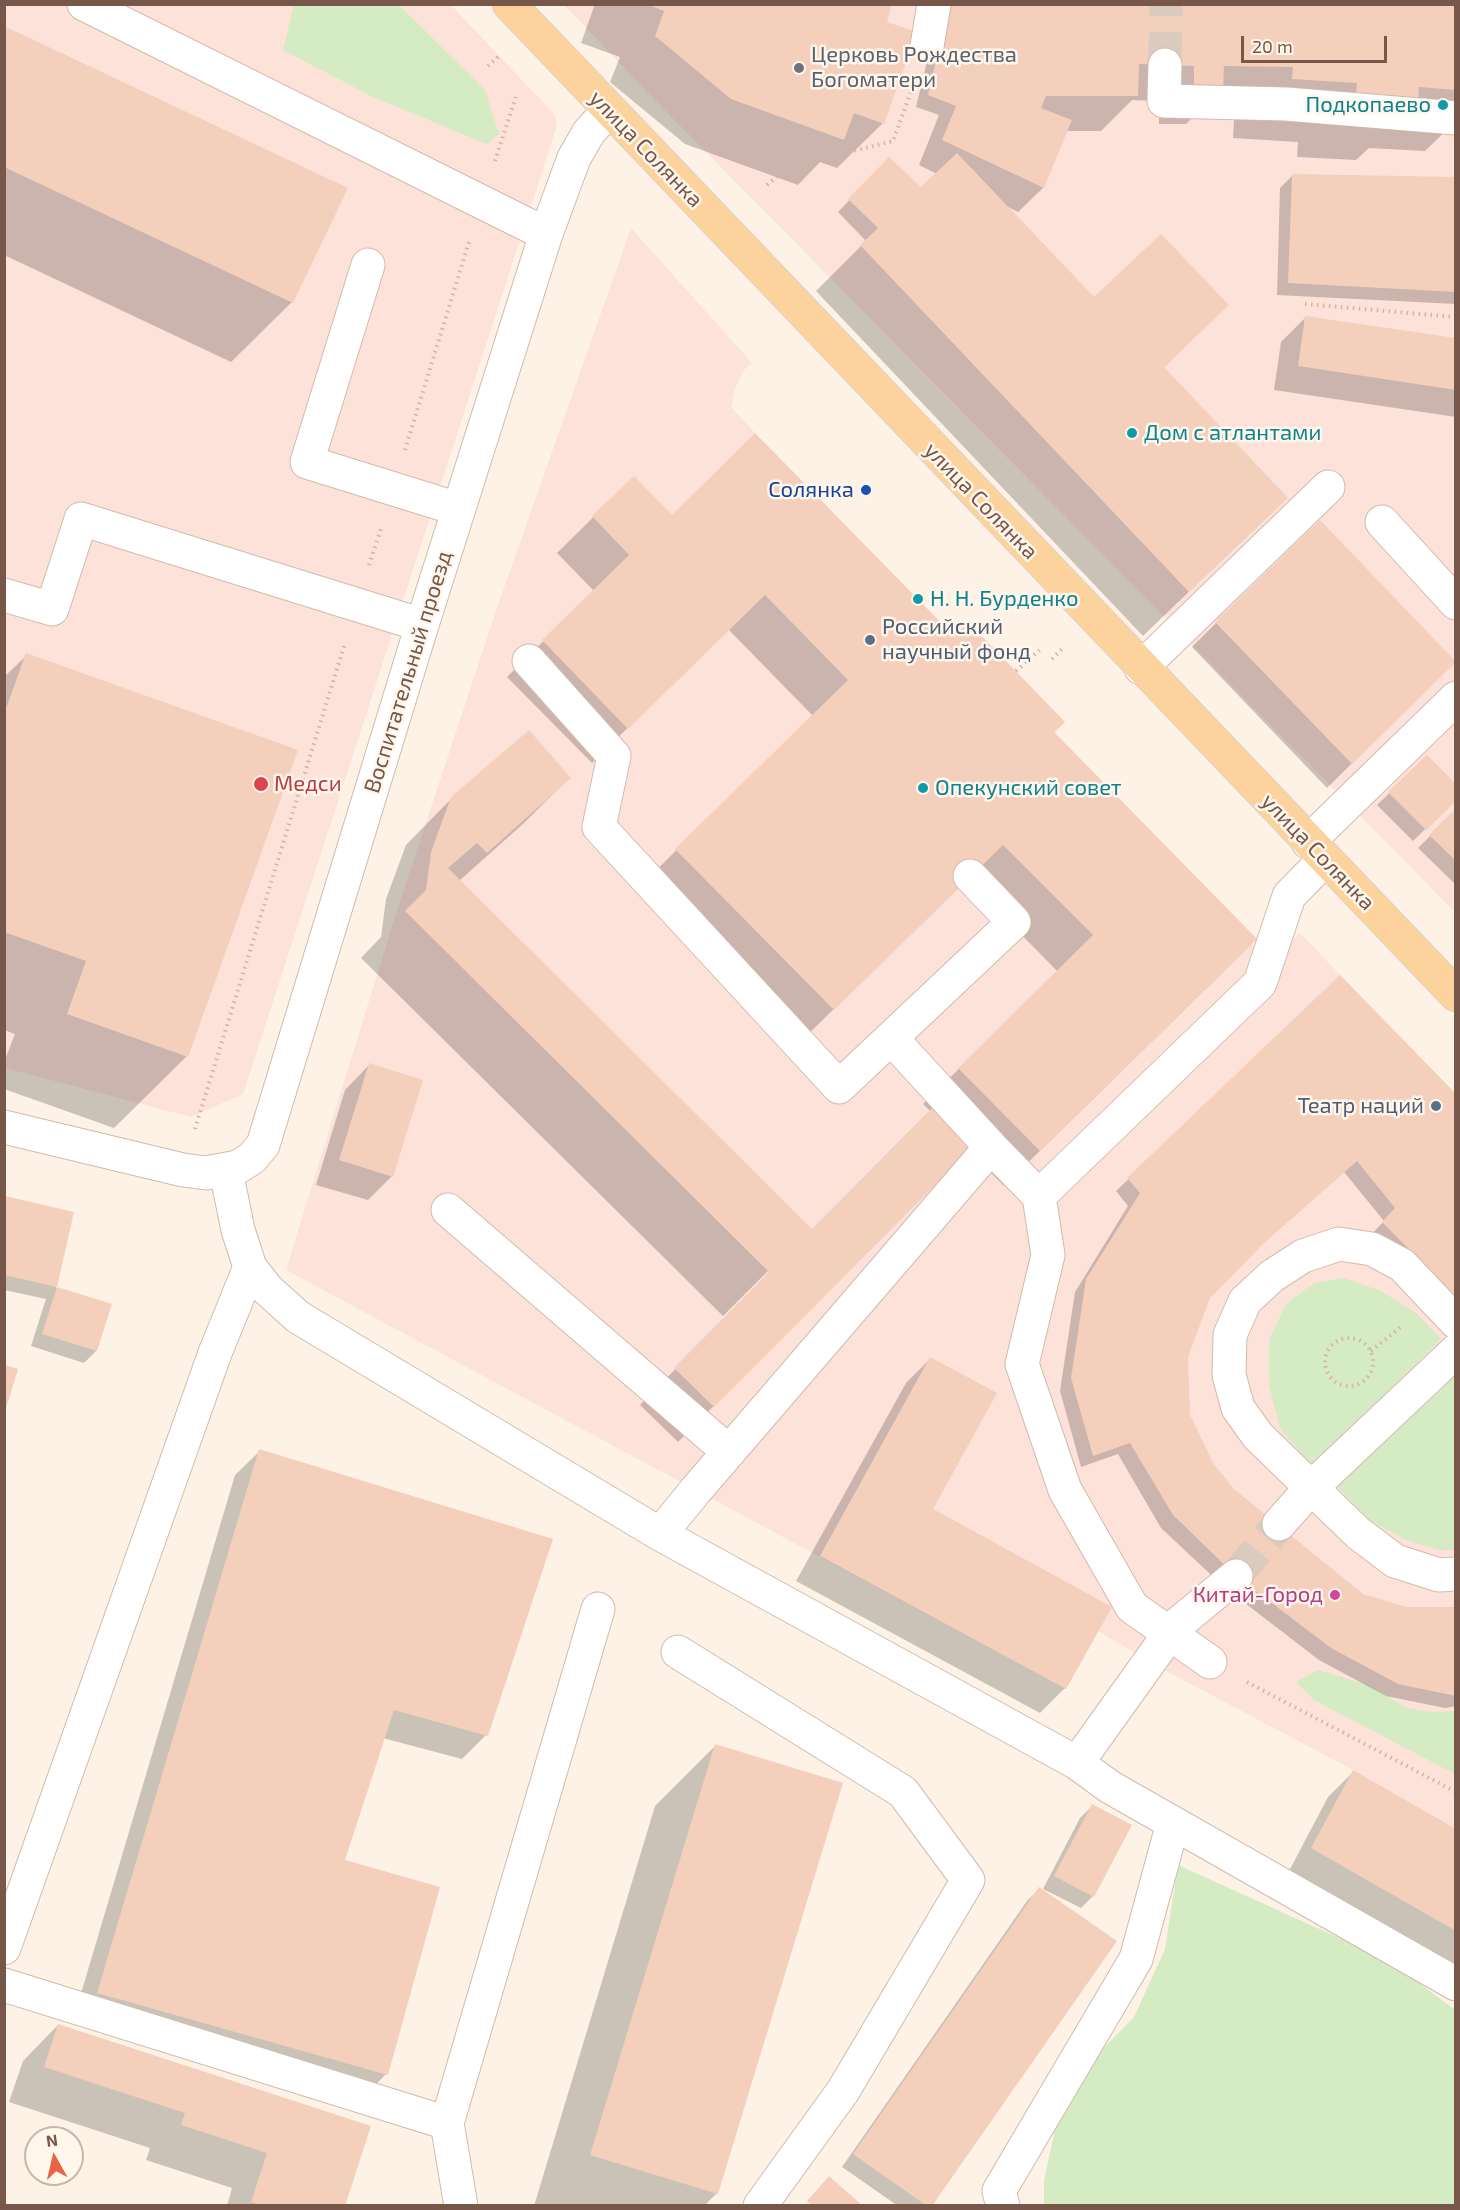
<!DOCTYPE html>
<html>
<head>
<meta charset="utf-8">
<style>
  body { margin:0 }
  #map { position:relative; width:1460px; height:2210px; overflow:hidden; background:#fdf2e5; font-family:"Exo 2",sans-serif }
  canvas { display:block }
  .frame { position:absolute; inset:0; border:6px solid #765749; pointer-events:none }
  .north { position:absolute; left:24px; top:2126px; width:60px; height:60px; box-sizing:border-box; background:#fff6ec; border:2px solid #c8b6ab; border-radius:50%; rotate:352deg; font-size:16px; font-weight:700; line-height:24px; text-align:center; color:#765749 }
  .north::after { content:''; display:block; margin:auto; width:21px; height:27px; background:#e96348; clip-path:polygon(50% 0,100% 100%,50% 72%,0 100%) }
  .scale { position:absolute; left:1241px; top:36px; width:146px; height:27px; box-sizing:border-box; border:3px solid #765749; border-top:0; padding-left:8px; font-size:18px; line-height:21px; white-space:nowrap; color:#765749; -webkit-text-stroke:4px #fff6ec; paint-order:stroke }
</style>
</head>
<body>
<div id="map">
<canvas width="1460" height="2210"></canvas>
<div class="frame"></div>
<div class="north">N</div>
<div class="scale">20 m</div>
</div>
<script>
const context = document.querySelector('canvas').getContext('2d');
context.lineJoin = 'round';
function fill(path, color) { context.fillStyle = color; context.fill(path, 'evenodd'); }
const poly = rows => new Path2D(rows.map(r => 'M' + r).join(''));
function strokePath(path, color, width, dash) { context.strokeStyle = color; context.lineWidth = width; context.lineCap = dash ? 'butt' : 'round'; context.setLineDash(dash || []); context.stroke(path); }
function write(font, color, halo, rows, align = 'center') {
  context.font = font + ' "Exo 2",sans-serif'; context.lineWidth = 5; context.setLineDash([]); context.textBaseline = 'middle'; context.strokeStyle = halo; context.fillStyle = color; for (const [text, x, y, turn = 0] of rows) {
    context.save(); context.translate(x, y); context.rotate((+turn || 0) * Math.PI / 180); context.textAlign = isNaN(turn) ? turn : align; if (halo) context.strokeText(text, 0, 0); context.fillText(text, 0, 0); context.restore();
  }
}
const commercial = poly([
  [4,5,451,5,553,113,557,121,556,128,543,169,243,1094,191,1117,5,1068],
  [564,5,1455,5,1455,912,648,93],
  [631,228,752,363,744,370,735,389,731,407,755,433,953,635,968,622,1065,722,1055,733,1257,939,1252,944,1256,949,1287,945,1300,933,1455,1094,1455,1829,1353,1770,1170,1673,1098,1631,1066,1689,286,1270,398,907,498,605]
]);
const green = poly([
  [294,5,399,5,485,90,499,134,487,144,375,98,283,50],
  [1344,1278,1381,1291,1416,1313,1441,1339,1312,1466,1280,1428,1269,1385,1269,1340,1286,1304,1314,1283],
  [1455,1373,1455,1550,1439,1550,1406,1540,1371,1521,1336,1485],
  [1318,1670,1368,1685,1407,1708,1433,1712,1455,1711,1455,1774,1314,1700,1296,1682],
  [1178,1865,1388,1960,1455,2010,1455,2205,1044,2206,1044,2180,1064,2089,1134,2017,1165,1949]
]);
const shadow = poly([
  [595,4,890,4,886,23,883,123,837,168,820,162,798,185,685,144,610,82,620,57,581,43],
  [941,4,1456,4,1456,121,1425,151,1369,148,1356,160,1297,157,1298,142,1233,138,1235,102,1209,102,1186,124,1159,124,1159,101,1132,100,1101,131,1066,131,1043,188,1018,212,1006,206,1094,299,1227,305,1163,368,1286,498,1143,636,816,291,866,241,838,212,889,159,906,200,937,174,919,165,939,115,916,107],
  [4,28,292,302,231,362,4,255],
  [1292,176,1456,179,1456,304,1277,295,1280,188],
  [1305,318,1456,340,1456,417,1274,390,1281,342],
  [633,478,672,517,954,638,1052,732,1220,975,1004,1186,968,1150,678,1442,640,1405,776,1267,774,1265,723,1316,361,958,381,937,386,899,406,845,452,798,569,778,524,823,459,881,812,1231,931,1112,923,1104,1058,972,967,879,797,1045,641,885,813,716,728,629,592,763,507,677,594,591,557,553],
  [1216,623,1429,687,1327,788,1192,647],
  [27,655,187,1056,114,1128,4,1089,4,1062,15,1034,4,1030,4,677],
  [1427,757,1456,799,1413,841,1377,805],
  [1452,814,1456,817,1456,885,1418,848],
  [1340,978,1456,1096,1456,1321,1371,1235,1384,1221,1344,1172,1253,1252,1209,1298,1186,1356,1189,1416,1212,1464,1233,1490,1362,1595,1405,1608,1456,1609,1456,1706,1445,1708,1386,1696,1319,1660,1224,1587,1161,1528,1118,1454,1081,1467,1060,1391,1075,1292,1128,1206,1116,1191],
  [369,1065,392,1176,368,1200,316,1185,345,1090],
  [4,1197,72,1213,56,1288,110,1305,96,1351,84,1363,31,1346,46,1299,4,1290],
  [931,1358,931,1510,1065,1688,1040,1713,796,1581,906,1383],
  [4,1366,17,1370,4,1409],
  [260,1451,486,1735,462,1759,383,1738,344,1861,386,2074,362,2099,74,2017,235,1475],
  [715,1746,717,2193,704,2206,534,2206,655,1806],
  [1353,1772,1456,1831,1456,1969,1288,1873,1328,1797],
  [1092,1806,1093,1896,1081,1908,1043,1889,1080,1818],
  [1039,1889,931,2206,898,2206,842,2167,1027,1901],
  [58,2025,369,2127,344,2206,227,2206,232,2188,146,2160,150,2148,9,2102,23,2061]
]);
const building = poly([
  [646,4,892,4,887,22,917,32,884,124,854,113,844,140,731,99,655,36,664,11],
  [949,4,1456,4,1456,90,1419,87,1418,101,1356,97,1357,83,1292,79,1293,67,1224,66,1223,89,1194,89,1194,66,1139,64,1138,96,1046,96,1041,108,1072,120,1044,188,942,140,956,106,928,95],
  [4,26,348,188,293,303,4,167],
  [957,153,1094,297,1161,234,1229,305,1164,367,1288,498,1189,592,860,245,878,228,848,199,889,157,921,187],
  [1292,174,1456,177,1456,292,1288,283],
  [1305,316,1456,338,1456,390,1298,366],
  [755,433,954,636,968,622,1065,722,1054,732,1257,939,1040,1151,958,1068,1093,935,1003,845,834,1010,675,849,848,680,765,595,628,729,542,640,629,555,592,516,634,476,672,515],
  [1320,520,1456,662,1352,764,1215,622],
  [26,653,298,750,188,1057,67,1014,86,961,4,932,4,714],
  [529,730,571,778,487,853,477,843,448,868,812,1229,935,1105,974,1146,714,1407,674,1368,769,1272,405,911,426,890,431,852,451,797],
  [1427,755,1456,784,1456,801,1426,830,1388,792],
  [1452,812,1456,815,1456,861,1429,835],
  [1340,975,1456,1094,1456,1297,1382,1222,1395,1208,1357,1161,1265,1242,1210,1298,1188,1357,1190,1415,1213,1463,1234,1489,1363,1594,1406,1607,1456,1607,1456,1696,1398,1684,1331,1648,1236,1576,1173,1515,1130,1443,1093,1456,1071,1378,1086,1279,1140,1193,1127,1178],
  [369,1063,423,1080,393,1177,339,1160],
  [5,1196,74,1212,57,1287,5,1275],
  [57,1287,112,1304,97,1351,42,1334],
  [930,1357,997,1393,933,1509,1112,1607,1066,1689,820,1556],
  [5,1365,18,1369,5,1412],
  [259,1449,553,1539,488,1736,394,1710,345,1860,440,1887,388,2075,97,1993],
  [715,1744,843,1783,718,2194,590,2155],
  [1353,1770,1456,1829,1456,1931,1311,1848],
  [1092,1804,1132,1825,1094,1897,1054,1876],
  [1039,1887,1117,1941,932,2206,927,2206,853,2154],
  [58,2024,371,2126,345,2206,263,2206,251,2202,267,2153,181,2125,185,2113,44,2067],
  [829,2176,863,2206,812,2206,807,2201]
]);
const minorTunnel = poly([
  [1165,65,1166,4],
  [1236,1576,1279,1524]
]);
const path = poly([
  [488,66,499,56],
  [495,161,516,96],
  [767,185,787,168,893,141,913,86],
  [1305,304,1456,317],
  [405,450,469,242],
  [369,565,381,529],
  [1132,583,1145,572],
  [1052,659,1062,649],
  [1016,671,1042,648],
  [195,1129,345,643],
  '1325 1362a24 24 0 1 1 48 0a24 24 0 1 1-48 0Z',
  [1371,1351,1403,1325],
  [1247,1682,1456,1792]
]);
const minor = poly([
  [84,4,546,234],
  [927,46,934,4],
  [1165,65,1164,101,1286,104,1456,118],
  [368,265,307,462,458,509],
  [1382,522,1456,603],
  [4,595,52,609,81,519,422,625],
  [529,661,614,756,599,827,839,1087,1014,922,970,876],
  [1141,668,1328,487],
  [1308,842,1456,698],
  [891,1038,991,1147,1039,1196],
  [4,1127,183,1170,206,1173,238,1167,252,1158,263,1145,422,625,546,234,574,158,589,132,609,110],
  [226,1171,238,1230,250,1267,267,1289,298,1317,660,1534,1077,1763,1110,1787,1456,1984],
  [448,1210,729,1452],
  [1456,1322,1402,1265,1372,1249,1339,1244,1303,1256,1272,1276,1245,1301,1230,1335,1229,1375,1238,1408,1258,1436,1358,1533,1395,1561,1439,1575,1456,1574],
  [1279,1524,1311,1488,1456,1351],
  [660,1534,696,1490,991,1147],
  [678,1652,903,1792,968,1880,843,2091,760,2206],
  [1210,1662,1132,1607,1065,1490,1022,1364,1048,1255,1039,1196,1260,983,1289,896,1325,859],
  [1077,1763,1170,1633,1179,1623,1236,1576],
  [4,1948,215,1353,250,1267],
  [4,1985,447,2123],
  [461,2206,447,2123,598,1609],
  [1003,2206,999,2191,1136,1959,1173,1823]
]);
const major = poly([
  [509,4,1456,995]
]);
const markers = [
  [799,68,6,"#6b7280"],
  [1443,105,6,"#0f9aa8"],
  [1132,433,6,"#0f9aa8"],
  [866,490,6,"#1a4fb4"],
  [918,599,6,"#0f9aa8"],
  [870,640,6,"#5c6f8a"],
  [261,784,8,"#e0444e"],
  [923,788,6,"#0f9aa8"],
  [1436,1106,6,"#5c6f8a"],
  [1335,1595,6,"#d1479c"]
];
const worshipNames = [
  ["Церковь Рождества",811,55],
  ["Богоматери",811,80]
];
const cultureNames = [
  ["Подкопаево",1431,105,"right"],
  ["Дом с атлантами",1144,433],
  ["Н. Н. Бурденко",930,599],
  ["Опекунский совет",935,788]
];
const streetNames = [
  ["улица Солянка",646,149,46],
  ["улица Солянка",981,501,46],
  ["Воспитательный проезд",408,672,-73],
  ["улица Солянка",1318,852,46]
];
const transitNames = [
  ["Солянка",854,490]
];
const serviceNames = [
  ["Российский",882,627],
  ["научный фонд",882,652],
  ["Театр наций",1424,1106,"right"]
];
const healthNames = [
  ["Медси",274,784]
];
const hotelNames = [
  ["Китай-Город",1323,1595]
];
fill(commercial, '#fde2d9');
fill(green, '#d5ebc3');
fill(shadow, '#0003');
fill(building, '#f3cfbc');
strokePath(minorTunnel, '#dbcbbe', 33, [33, 16]);
strokePath(minor, '#d1bbad', 35);
strokePath(major, '#dbd3d0', 35);
strokePath(path, '#d8b29f', 4, [1.5, 4.5]);
strokePath(minor, '#fff', 33);
strokePath(major, '#fcd39d', 33);
for (const [x, y, r, color] of markers) { const dot = new Path2D(); dot.arc(x, y, r, 0, 2 * Math.PI); context.fillStyle = color; context.fill(dot); strokePath(dot, '#fff6ec', 2); }
write('22px', '#5b616d', '#fff6ec', worshipNames, 'left');
write('22px', '#0d838f', '#fff6ec', cultureNames, 'left');
write('22px', '#765749', '#fff6ec', streetNames);
write('22px', '#164399', '#fff6ec', transitNames, 'right');
write('22px', '#4e5e75', '#fff6ec', serviceNames, 'left');
write('22px', '#be3a42', '#fff6ec', healthNames, 'left');
write('22px', '#b23c85', '#fff6ec', hotelNames, 'right');
</script>
</body>
</html>
